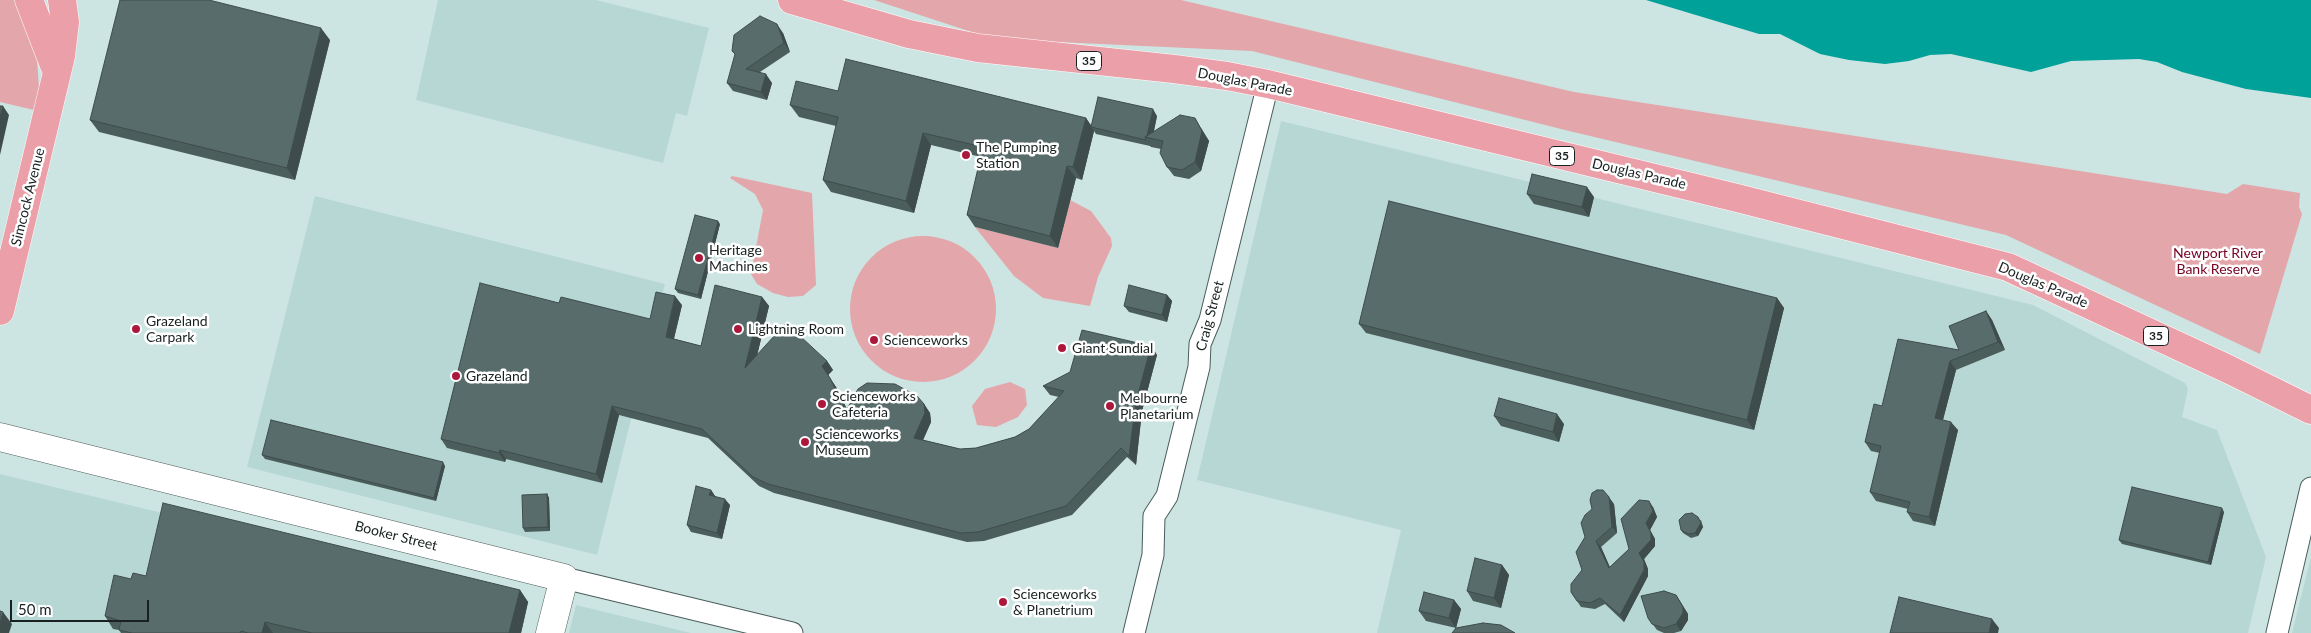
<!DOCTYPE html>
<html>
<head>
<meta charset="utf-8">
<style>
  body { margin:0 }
  #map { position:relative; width:2311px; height:633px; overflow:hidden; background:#cde5e2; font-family:Lato,sans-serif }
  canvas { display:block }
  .scale { position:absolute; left:10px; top:600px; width:139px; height:22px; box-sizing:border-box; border:2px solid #182120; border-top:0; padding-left:6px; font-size:15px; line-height:18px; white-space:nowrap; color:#182120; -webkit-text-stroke:4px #fff; paint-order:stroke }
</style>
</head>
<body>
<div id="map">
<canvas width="2311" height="633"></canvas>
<div class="scale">50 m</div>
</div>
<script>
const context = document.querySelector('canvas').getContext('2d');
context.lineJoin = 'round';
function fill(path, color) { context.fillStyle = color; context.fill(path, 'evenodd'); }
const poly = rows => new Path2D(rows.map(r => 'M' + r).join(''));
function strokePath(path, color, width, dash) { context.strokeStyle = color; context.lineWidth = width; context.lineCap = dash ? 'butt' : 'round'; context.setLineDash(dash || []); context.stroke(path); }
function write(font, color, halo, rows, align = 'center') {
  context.font = font + ' Lato,sans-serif'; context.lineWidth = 5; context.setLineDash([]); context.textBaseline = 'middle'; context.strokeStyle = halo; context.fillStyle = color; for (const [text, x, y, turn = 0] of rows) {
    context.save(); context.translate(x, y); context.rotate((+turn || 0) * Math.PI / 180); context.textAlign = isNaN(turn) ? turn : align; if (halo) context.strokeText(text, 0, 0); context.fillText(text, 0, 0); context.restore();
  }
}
const built = poly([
  [438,0,596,0,709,28,687,116,676,113,663,163,416,100],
  [1281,121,2033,305,2185,383,2188,389,2182,417,2217,430,2266,557,2248,633,1377,633,1401,530,1197,480],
  [315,196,665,284,597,555,247,467],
  [0,474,529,601,521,633,0,633],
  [2311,557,2311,633,2292,633],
  [576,605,691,633,569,633]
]);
const green = poly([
  [0,0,18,0,36,46,39,88,34,110,0,102],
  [874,0,1181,0,1574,92,2227,194,2243,184,2300,193,2299,207,2302,214,2260,354,2006,235,1565,130,1252,51,993,39],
  [732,176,812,193,816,285,803,296,788,297,773,293,757,284,751,274,763,210,755,194,730,178],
  [1070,200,1091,211,1111,238,1112,246,1098,277,1090,306,1043,298,1014,276,975,227,1058,248],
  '850 309a73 73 0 1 1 146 0a73 73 0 1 1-146 0Z',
  [1010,382,1025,389,1027,405,1018,417,996,427,977,425,972,406,985,389]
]);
const water = poly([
  [1646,0,2311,0,2311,98,2246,89,2182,72,2157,62,2139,59,2071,61,2031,72,1951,54,1930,55,1909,61,1885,64,1849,60,1820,54,1780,34,1759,34]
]);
const minor = poly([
  [564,578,792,633],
  [1134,633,1153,555,1154,516,1167,496,1199,367,1200,344,1210,320,1268,84],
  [2277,633,2311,488]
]);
const tertiary = poly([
  [0,437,564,578,550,633]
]);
const primary = poly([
  [29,0,54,65],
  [792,0,909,34,978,48,1174,69,1227,76,1268,84,1737,198,2008,267,2228,369,2311,410],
  [0,311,61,56,65,22,62,0]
]);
const wall = poly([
  [783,33,790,52,760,72,772,83,767,100,733,91,727,83],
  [330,40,295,180,99,132,90,120],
  [838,91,1086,118,1091,126,1157,116,1154,131,1201,128,1209,141,1201,171,1189,179,1174,176,1167,167,1161,149,1151,147,1150,146,1096,134,1094,131,1082,180,1076,178,1058,248,975,227,967,215,981,157,931,145,914,213,831,192,823,180,836,126,799,117,790,105],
  [1527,194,1594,197,1589,217,1534,204],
  [720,224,701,299,678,293,675,289],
  [1167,295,1172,301,1167,322,1129,312,1124,306],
  [762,297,769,306,757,355,827,361,833,370,828,375,836,387,847,409,924,404,930,413,931,422,923,440,960,449,976,448,1015,437,1029,429,1059,397,1050,395,1043,386,1151,346,1157,355,1142,411,1136,465,1127,457,1072,515,984,541,967,542,774,493,759,486,708,438,619,415,602,483,506,459,505,462,447,448,441,439,559,303,650,319,682,305,674,339,701,346],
  [1777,298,1784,308,1754,430,1366,333,1359,324],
  [1986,311,1992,320,2005,350,1956,370,1943,420,1958,430,1935,526,1913,521,1907,512,1908,509,1876,501,1870,492,1880,453,1871,451,1865,442,1959,350],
  [1494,416,1564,424,1559,442,1501,426],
  [262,455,445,466,436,501,265,459],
  [711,490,715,496,730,505,722,539,691,532,687,525],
  [547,494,549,498,550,531,525,532,523,528],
  [1614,504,1617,533,1601,547,1610,567,1629,549,1653,507,1657,517,1650,530,1655,539,1655,546,1644,559,1648,569,1648,576,1624,622,1605,604,1595,609,1581,607,1571,592],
  [2224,512,2211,565,2122,544,2119,540],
  [1701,520,1703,527,1698,536,1691,538,1683,533,1681,530],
  [1502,565,1509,575,1501,608,1473,601,1467,591],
  [146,576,520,590,528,602,521,633,121,633,119,630,113,629,105,616,131,579],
  [1676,595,1688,614,1688,620,1681,631,1674,633,1664,633,1657,630,1648,618],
  [1454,600,1461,609,1456,628,1426,621,1419,611]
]);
const shadedWall = poly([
  [777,24,783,33,790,52,784,43],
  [321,28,330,40,295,180,287,168],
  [766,74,772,83,767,100,761,92],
  [3,106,9,115,0,155,0,117],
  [1153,109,1157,116,1152,139,1146,137],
  [1086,118,1093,128,1091,127,1094,131,1082,180,1073,167],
  [1195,118,1201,128,1209,141,1201,171,1195,162],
  [923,133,931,145,914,213,906,201],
  [1067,166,1076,178,1058,248,1050,236],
  [1587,187,1594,197,1589,217,1582,207],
  [718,221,720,224,701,299,698,295],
  [1167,295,1172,301,1167,322,1162,315],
  [675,296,682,305,672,346,666,337],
  [762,297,769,306,752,377,745,368],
  [1777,298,1784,308,1754,430,1747,420],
  [1986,311,1992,320,2005,350,1998,342],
  [1151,346,1157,355,1142,411,1136,465,1129,456,1136,402],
  [827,361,833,370,828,375,822,366],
  [1950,361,1956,370,1941,427,1935,418],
  [830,378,836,387,852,420,846,411],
  [924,404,930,413,931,422,920,447,914,438],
  [612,406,619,415,602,483,596,474],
  [1557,414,1564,424,1559,442,1553,432],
  [1951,422,1958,430,1935,526,1929,517],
  [500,450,506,459,505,462,499,453],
  [443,462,445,466,436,501,434,498],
  [711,490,715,496,709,495],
  [547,494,549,498,550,531,548,527],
  [1609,497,1614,504,1617,533,1612,527],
  [725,499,730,505,722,539,717,533],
  [1649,501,1653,507,1657,517,1650,530,1655,539,1655,546,1644,559,1648,569,1648,576,1624,622,1620,615,1639,553],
  [2222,508,2224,512,2211,565,2208,562],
  [1698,517,1703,527,1698,536,1695,533],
  [1596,541,1601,547,1613,575,1609,568],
  [1502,565,1509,575,1501,608,1494,598],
  [520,590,528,602,521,633,509,633],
  [1676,595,1688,614,1688,620,1681,631,1676,624],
  [1454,600,1461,609,1456,628,1449,618],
  [3,612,12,624,9,633,0,633,0,624],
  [1992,619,1999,628,1998,633,1989,633],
  [265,622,273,633,262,633]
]);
const building = poly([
  [120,0,209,0,321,28,287,168,90,120,120,0],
  [760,16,777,24,784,43,746,69,766,74,761,92,727,83,735,54,732,51,734,35,760,16],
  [846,59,1086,118,1073,167,1067,166,1050,236,967,215,983,147,923,133,906,201,823,180,838,117,790,105,796,81,838,91,846,59],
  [1098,97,1153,109,1147,136,1145,137,1146,140,1091,127,1098,97],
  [0,106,3,106,0,117,0,106],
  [1180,115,1195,118,1202,131,1195,162,1182,170,1167,167,1160,153,1163,141,1145,137,1180,115],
  [1532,174,1587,187,1582,207,1527,194,1532,174],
  [1389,201,1777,298,1747,420,1359,324,1389,201],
  [695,215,718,221,698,295,675,289,695,215],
  [480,283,559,303,561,297,650,319,656,292,675,296,666,337,701,346,715,285,762,297,745,368,786,323,827,361,822,366,830,378,846,411,858,389,867,383,895,384,917,396,924,404,925,413,914,438,960,449,976,448,1015,437,1029,429,1064,391,1043,386,1070,372,1082,330,1151,346,1136,402,1129,456,1121,448,1066,506,978,532,961,533,768,484,753,477,702,429,612,406,596,474,500,450,499,453,441,439,480,283],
  [1129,285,1167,295,1162,315,1124,306,1129,285],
  [1986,311,1998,342,1950,361,1935,418,1951,422,1929,517,1907,512,1910,502,1870,492,1881,446,1865,442,1874,404,1882,406,1898,339,1959,350,1949,326,1986,311],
  [1499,398,1557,414,1553,432,1494,416,1499,398],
  [271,420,443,462,434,498,262,455,271,420],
  [696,486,711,490,709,495,725,499,717,533,687,525,696,486],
  [2132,487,2222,508,2208,562,2119,540,2132,487],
  [1597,490,1603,490,1609,497,1612,527,1596,541,1609,568,1629,549,1621,519,1639,500,1649,501,1653,511,1646,523,1651,533,1651,540,1639,553,1644,562,1644,570,1620,615,1600,598,1590,603,1577,601,1571,592,1571,584,1582,570,1576,552,1585,537,1581,523,1585,515,1592,509,1590,500,1592,493,1597,490],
  [547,494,548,527,523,528,522,495,547,494],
  [163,503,520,590,509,633,312,633,265,622,262,633,248,633,241,631,240,633,132,633,119,630,121,621,105,616,114,575,131,579,133,573,146,576,163,503],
  [1692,513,1698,517,1701,523,1695,533,1688,534,1681,530,1679,520,1685,514,1692,513],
  [1475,558,1502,565,1494,598,1467,591,1475,558],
  [1664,591,1676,595,1683,607,1683,613,1676,624,1664,628,1652,624,1648,618,1641,596,1664,591],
  [1424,592,1454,600,1449,618,1419,611,1424,592],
  [1899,597,1992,619,1989,633,1890,633,1899,597],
  [0,611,3,612,0,624,0,611],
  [1483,623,1501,625,1515,633,1452,633,1456,628,1483,623]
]);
const markers = [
  [966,155,5,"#ac173c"],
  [699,258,5,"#ac173c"],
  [136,329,5,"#ac173c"],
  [738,329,5,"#ac173c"],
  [874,340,5,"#ac173c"],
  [1062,348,5,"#ac173c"],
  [456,376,5,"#ac173c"],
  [822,404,5,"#ac173c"],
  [1110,406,5,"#ac173c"],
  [805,442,5,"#ac173c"],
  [1003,602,5,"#ac173c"]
];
const shields = [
  [1089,61,25],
  [1562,156,25],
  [2156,336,25]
];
const shieldNames = [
  ["35",1089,61],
  ["35",1562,156],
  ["35",2156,336]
];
const streetNames = [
  ["Douglas Parade",1245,82,11],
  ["Douglas Parade",1639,174,13],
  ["Simcock Avenue",28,197,-76],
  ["Douglas Parade",2043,285,23],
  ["Craig Street",1210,316,-75],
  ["Booker Street",396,536,14]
];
const poiNames = [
  ["The Pumping",976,147],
  ["Station",976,163],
  ["Heritage",709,250],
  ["Machines",709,266],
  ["Grazeland",146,321],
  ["Carpark",146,337],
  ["Lightning Room",748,329],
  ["Scienceworks",884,340],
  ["Giant Sundial",1072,348],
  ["Grazeland",466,376],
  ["Scienceworks",832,396],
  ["Cafeteria",832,412],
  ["Melbourne",1120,398],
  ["Planetarium",1120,414],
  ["Scienceworks",815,434],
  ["Museum",815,450],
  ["Scienceworks",1013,594],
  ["& Planetrium",1013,610]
];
const parkNames = [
  ["Newport River",2218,253],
  ["Bank Reserve",2218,269]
];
fill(built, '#b7d7d4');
fill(green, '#e3a6aa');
fill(water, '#00a198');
strokePath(minor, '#495d5b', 23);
strokePath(tertiary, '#495d5b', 29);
strokePath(primary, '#fff', 29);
strokePath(minor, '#fff', 21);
strokePath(tertiary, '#fff', 28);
strokePath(primary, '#eba0a9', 28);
fill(wall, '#4c5e5c');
fill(shadedWall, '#3e4c4b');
fill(building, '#586d6b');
strokePath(building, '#3e4c4b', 1);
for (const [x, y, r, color] of markers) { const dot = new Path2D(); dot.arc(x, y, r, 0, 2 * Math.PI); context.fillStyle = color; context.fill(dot); strokePath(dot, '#fff', 2); }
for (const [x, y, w] of shields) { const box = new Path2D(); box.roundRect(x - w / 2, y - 9.5, w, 19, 4); context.fillStyle = '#fff'; context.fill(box); strokePath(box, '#182120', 1); }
write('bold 12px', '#182120', null, shieldNames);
write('14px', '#182120', '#fff', streetNames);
write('14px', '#182120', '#fff', poiNames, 'left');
write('14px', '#740223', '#fff', parkNames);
</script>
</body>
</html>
